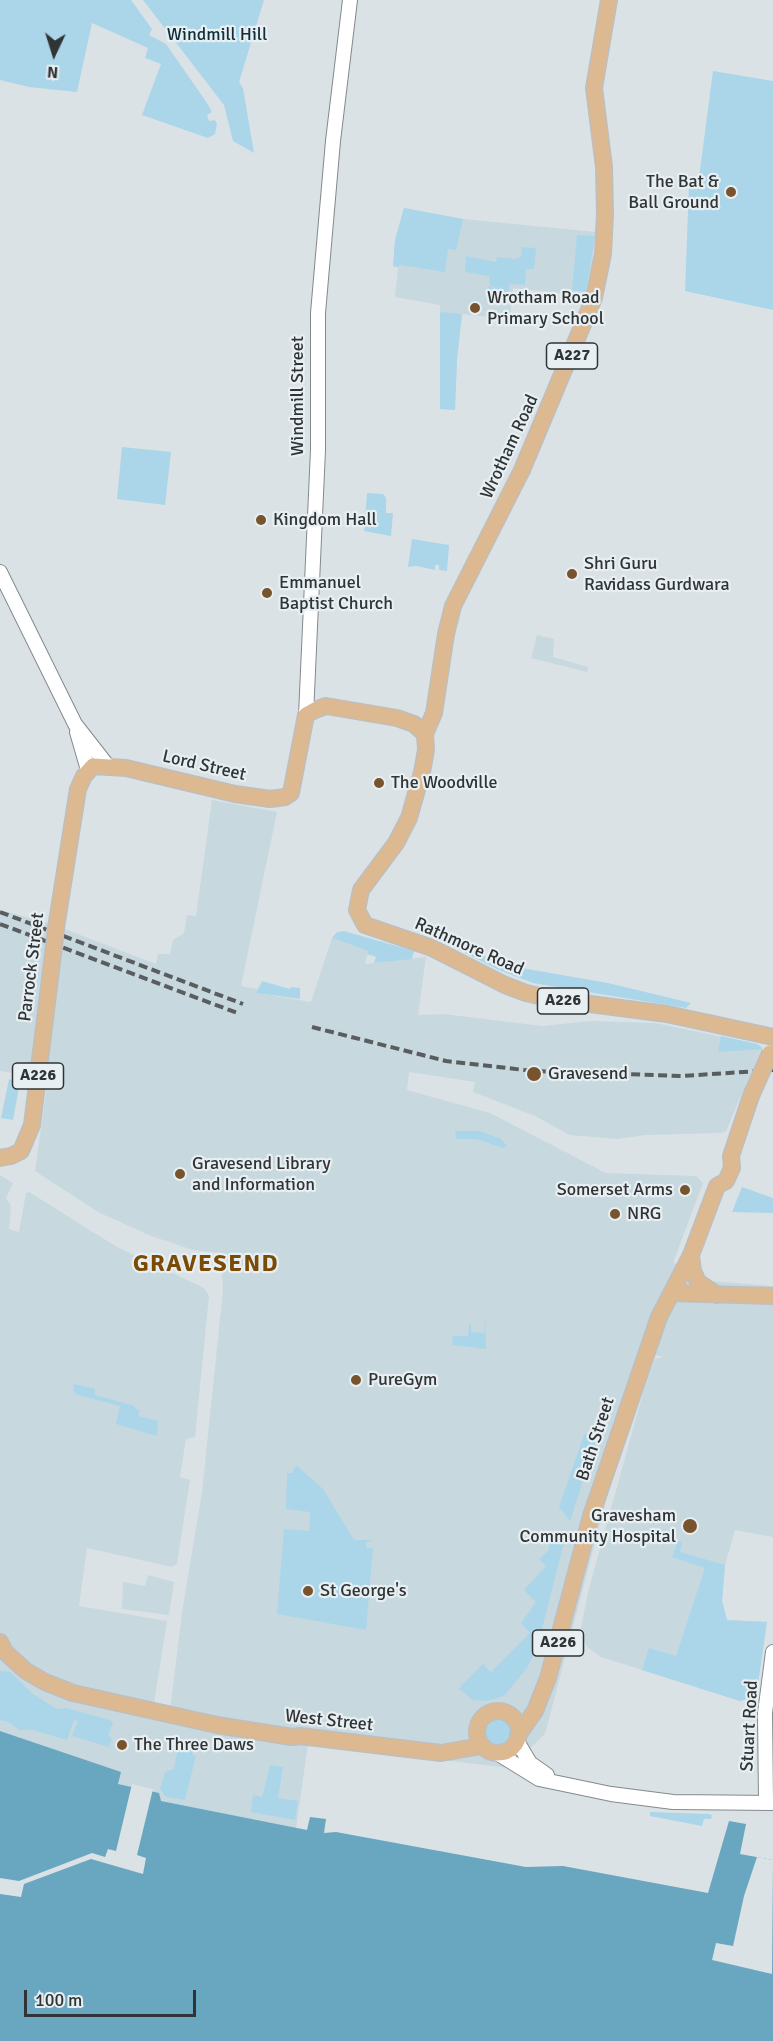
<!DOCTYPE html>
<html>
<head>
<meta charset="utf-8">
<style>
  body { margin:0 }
  #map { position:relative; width:773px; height:2041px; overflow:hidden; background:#dae2e6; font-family:Signika,sans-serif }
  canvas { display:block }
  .north { position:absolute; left:24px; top:24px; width:60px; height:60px; -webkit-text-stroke:4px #e7eff3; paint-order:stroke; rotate:184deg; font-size:16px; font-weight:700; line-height:24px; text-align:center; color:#313435 }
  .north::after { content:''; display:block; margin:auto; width:21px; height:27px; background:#313435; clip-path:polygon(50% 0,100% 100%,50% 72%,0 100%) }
  .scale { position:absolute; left:24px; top:1990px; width:172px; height:27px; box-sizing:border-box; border:3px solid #313435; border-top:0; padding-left:8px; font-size:18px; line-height:21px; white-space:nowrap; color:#313435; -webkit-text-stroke:4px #e7eff3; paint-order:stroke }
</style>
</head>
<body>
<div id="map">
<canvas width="773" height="2041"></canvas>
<div class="north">N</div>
<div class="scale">100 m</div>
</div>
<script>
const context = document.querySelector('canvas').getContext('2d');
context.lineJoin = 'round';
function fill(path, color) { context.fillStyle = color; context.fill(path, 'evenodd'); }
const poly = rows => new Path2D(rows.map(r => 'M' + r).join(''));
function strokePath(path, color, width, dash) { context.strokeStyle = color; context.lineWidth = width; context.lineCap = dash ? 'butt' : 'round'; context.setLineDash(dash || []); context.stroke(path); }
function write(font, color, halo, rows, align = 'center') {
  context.font = font + ' Signika,sans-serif'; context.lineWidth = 4.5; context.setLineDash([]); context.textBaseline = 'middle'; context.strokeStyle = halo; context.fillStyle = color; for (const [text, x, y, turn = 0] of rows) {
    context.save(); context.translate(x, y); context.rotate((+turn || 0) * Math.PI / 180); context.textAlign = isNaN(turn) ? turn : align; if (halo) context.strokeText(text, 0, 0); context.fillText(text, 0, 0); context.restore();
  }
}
const built = poly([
  [404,208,463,219,596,232,592,267,585,296,513,288,510,319,462,314,457,359,455,410,440,409,440,305,395,297,398,268,393,266,395,240],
  [537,635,554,639,553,657,588,667,587,672,531,658],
  [212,800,277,812,241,986,257,989,257,993,311,1002,332,938,368,951,365,964,426,957,418,1015,444,1014,542,1026,591,1021,655,1023,757,1044,762,1047,726,1131,721,1133,646,1135,617,1139,570,1135,535,1116,473,1092,475,1082,409,1072,407,1090,490,1113,606,1173,696,1176,703,1183,673,1263,699,1270,710,1281,773,1286,773,1537,735,1530,725,1565,722,1601,727,1620,767,1622,757,1690,750,1698,740,1701,601,1657,587,1647,580,1633,588,1592,644,1389,655,1359,663,1357,649,1353,607,1497,545,1734,509,1768,308,1744,296,1828,160,1801,158,1793,118,1784,120,1772,0,1731,0,1175,13,1183,6,1198,11,1206,9,1229,19,1232,26,1193,29,1192,117,1247,204,1288,209,1296,195,1437,186,1439,180,1477,190,1480,177,1564,172,1567,87,1548,79,1606,167,1621,152,1716,169,1719,182,1613,202,1492,223,1290,221,1253,193,1250,151,1236,98,1212,35,1171,48,1078,0,1071,0,910,49,923,156,964,158,954,170,954,173,940,184,933,187,915,196,916],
  [148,1575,174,1582,169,1615,122,1609,123,1582,145,1586]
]);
const green = poly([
  [0,0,131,0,152,29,149,35,166,44,207,103,212,112,207,115,209,121,215,120,217,124,215,134,208,138,142,115,161,64,145,58,148,48,92,23,77,92,29,87,0,80],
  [143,0,264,0,239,82,243,88,254,153,233,141,224,105],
  [713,71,773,81,773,310,685,291,689,185,698,185],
  [404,208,463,219,456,250,448,249,445,272,399,265,398,267,393,266,395,240],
  [577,235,595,236,586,292,572,290],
  [522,247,536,248,534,269,526,269,525,285,510,284,506,301,486,299,488,287,504,288,490,286,489,276,465,272,466,256,496,262,497,257,515,259,521,257],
  [440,312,462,314,457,359,455,410,440,409],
  [122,447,171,452,165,505,117,499],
  [367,493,383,494,386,498,386,513,393,513,391,536,364,531],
  [412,539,449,545,447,571,439,570,439,565,435,565,435,570,417,566,408,567],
  [344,931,414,951,412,959,374,963,376,957,367,954,368,951,332,938,337,932],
  [445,943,516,967,608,983,691,1003,686,1008,533,983,499,970],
  [262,981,290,989,291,987,300,988,300,999,256,993],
  [721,1036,757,1044,763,1049,718,1052],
  [9,1079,20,1082,13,1120,1,1118],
  [455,1131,480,1131,501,1139,507,1146,503,1148,477,1139,456,1139],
  [742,1187,773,1198,773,1213,732,1212],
  [485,1316,486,1349,452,1345,453,1336,468,1336,469,1324,471,1324,471,1332,484,1333],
  [74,1384,95,1389,95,1395,135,1406,135,1409,140,1410,138,1416,158,1421,157,1436,116,1424,120,1406,78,1395,73,1391],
  [594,1433,598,1434,570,1521,559,1507,584,1435],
  [296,1465,323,1489,354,1540,372,1540,366,1543,366,1548,373,1548,366,1630,277,1614,284,1529,309,1531,310,1512,286,1509,287,1473,292,1473],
  [550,1536,565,1539,537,1648,527,1668,504,1696,486,1701,473,1700,459,1689,463,1684,483,1664,491,1672,530,1633,521,1623,536,1602,524,1590,546,1566,539,1559,549,1550,550,1543,545,1539],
  [678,1541,682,1542,680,1552,725,1565,722,1601,727,1620,767,1622,757,1690,750,1698,740,1701,642,1670,649,1648,676,1656,705,1568,672,1557],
  [0,1671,10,1672,33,1694,57,1709,66,1708,110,1720,113,1723,108,1736,112,1738,109,1747,72,1736,78,1721,74,1720,67,1740,33,1730,20,1730,8,1722,0,1720],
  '483 1732a15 15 0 1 1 30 0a15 15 0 1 1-30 0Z',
  [179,1739,195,1742,192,1755,196,1756,185,1800,166,1797,160,1789,165,1772,174,1769],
  [270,1765,283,1767,278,1798,298,1801,295,1820,251,1812,253,1795,261,1797,263,1794],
  [650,1812,709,1814,712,1815,711,1819,704,1819,702,1826,650,1816]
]);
const water = poly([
  [0,1731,121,1772,118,1784,159,1793,161,1801,307,1830,310,1817,326,1819,324,1833,336,1832,526,1867,563,1866,708,1893,729,1821,746,1824,740,1854,773,1860,773,2041,0,2041]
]);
const pier = poly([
  [132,1784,153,1789,137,1855,146,1858,143,1874,91,1859,24,1884,21,1897,0,1894,0,1878,19,1881,92,1853,105,1857,108,1849,116,1851],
  [757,1857,773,1860,772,1974,712,1960,716,1943,733,1946,744,1896]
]);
const secondary = poly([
  [0,572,75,724,107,765],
  [306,715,318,450,318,313,333,141,350,0],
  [77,732,88,770],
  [517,1741,530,1763,547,1775],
  [497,1753,539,1779,611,1794,673,1802,773,1803],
  [766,1802,765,1713,773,1652]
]);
const primary = poly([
  [609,0,594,88,604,167,605,214,603,254,594,298,522,470,453,606,446,634,434,713,425,734,426,750,422,772,409,818,396,843,361,890,357,910,365,925,432,948,505,985,526,993,552,999,667,1014,773,1037],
  [56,928,78,789,84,776,93,766,126,768,235,794,270,799,285,797,291,793,306,715,315,710,326,706,397,718,414,724,425,734],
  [0,1158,11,1156,21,1151,32,1125,53,954],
  [691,1255,693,1271,698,1282,717,1295],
  [672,1293,773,1296],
  [0,1642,5,1652,26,1671,45,1682,73,1693,217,1725,292,1737,300,1736,441,1753,481,1746],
  '477 1732a21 21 0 1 1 42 0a21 21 0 1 1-42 0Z',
  [518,1735,535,1711,548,1678,591,1516,659,1317,691,1255,717,1186,726,1181,732,1168,731,1156,751,1096]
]);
const rail = poly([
  [0,912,243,1004],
  [0,924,240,1014],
  [312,1027,446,1061,533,1071,682,1076,773,1070]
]);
const primaryBridge = poly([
  [53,954,56,928],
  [751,1096,770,1053]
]);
const markers = [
  [731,192,6,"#77542d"],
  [475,308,6,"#77542d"],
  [261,520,6,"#77542d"],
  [572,574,6,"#77542d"],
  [267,593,6,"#77542d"],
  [379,783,6,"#77542d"],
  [534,1074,8,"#77542d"],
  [180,1174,6,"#77542d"],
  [685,1190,6,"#77542d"],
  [615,1214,6,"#77542d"],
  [356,1380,6,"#77542d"],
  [690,1526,8,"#77542d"],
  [308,1591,6,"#77542d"],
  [122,1745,6,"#77542d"]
];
const shields = [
  [572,356,51],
  [563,1001,51],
  [38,1076,51],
  [558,1643,51]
];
const shieldNames = [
  ["A227",572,356],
  ["A226",563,1001],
  ["A226",38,1076],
  ["A226",558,1643]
];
const parkNames = [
  ["Windmill Hill",217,35]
];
const poiNames = [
  ["The Bat &",719,182,"right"],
  ["Ball Ground",719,203,"right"],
  ["Wrotham Road",487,298],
  ["Primary School",487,319],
  ["Kingdom Hall",273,520],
  ["Shri Guru",584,564],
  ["Ravidass Gurdwara",584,585],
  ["Emmanuel",279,583],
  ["Baptist Church",279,604],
  ["The Woodville",391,783],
  ["Gravesend",548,1074],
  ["Gravesend Library",192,1164],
  ["and Information",192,1185],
  ["Somerset Arms",673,1190,"right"],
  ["NRG",627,1214],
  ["PureGym",368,1380],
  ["Gravesham",676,1516,"right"],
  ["Community Hospital",676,1537,"right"],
  ["St George's",320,1591],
  ["The Three Daws",134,1745]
];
const streetNames = [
  ["Windmill Street",298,396,-90],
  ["Wrotham Road",510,447,-65],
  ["Lord Street",204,766,13],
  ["Rathmore Road",469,947,24],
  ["Parrock Street",32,967,-83],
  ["Bath Street",596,1439,-72],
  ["West Street",329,1721,6],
  ["Stuart Road",750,1726,-87]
];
const districtNames = [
  ["GRAVESEND",206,1265]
];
fill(built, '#c8d8df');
fill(green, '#abd6e9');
fill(water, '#69a6bf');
fill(pier, '#dae2e6');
strokePath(secondary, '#838a8d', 16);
strokePath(primary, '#bdbebe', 18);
strokePath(secondary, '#fff', 14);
strokePath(primary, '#ddb991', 15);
strokePath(rail, '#595d5f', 4, [9, 4.5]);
strokePath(primaryBridge, '#bdbebe', 18, []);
strokePath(primaryBridge, '#ddb991', 15);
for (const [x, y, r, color] of markers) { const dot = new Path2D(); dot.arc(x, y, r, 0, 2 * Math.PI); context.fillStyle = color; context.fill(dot); strokePath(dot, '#e7eff3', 2); }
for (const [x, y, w] of shields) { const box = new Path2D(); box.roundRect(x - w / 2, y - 13, w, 26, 4.5); context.fillStyle = '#e7eff3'; context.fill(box); strokePath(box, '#313435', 1.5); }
write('bold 16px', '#313435', null, shieldNames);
write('18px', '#102e39', '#e7eff3', parkNames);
write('18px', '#313435', '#e7eff3', poiNames, 'left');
write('18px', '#313435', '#e7eff3', streetNames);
context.letterSpacing = '1.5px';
write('bold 24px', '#7c4b03', '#e7eff3', districtNames);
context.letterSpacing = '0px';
</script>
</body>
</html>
